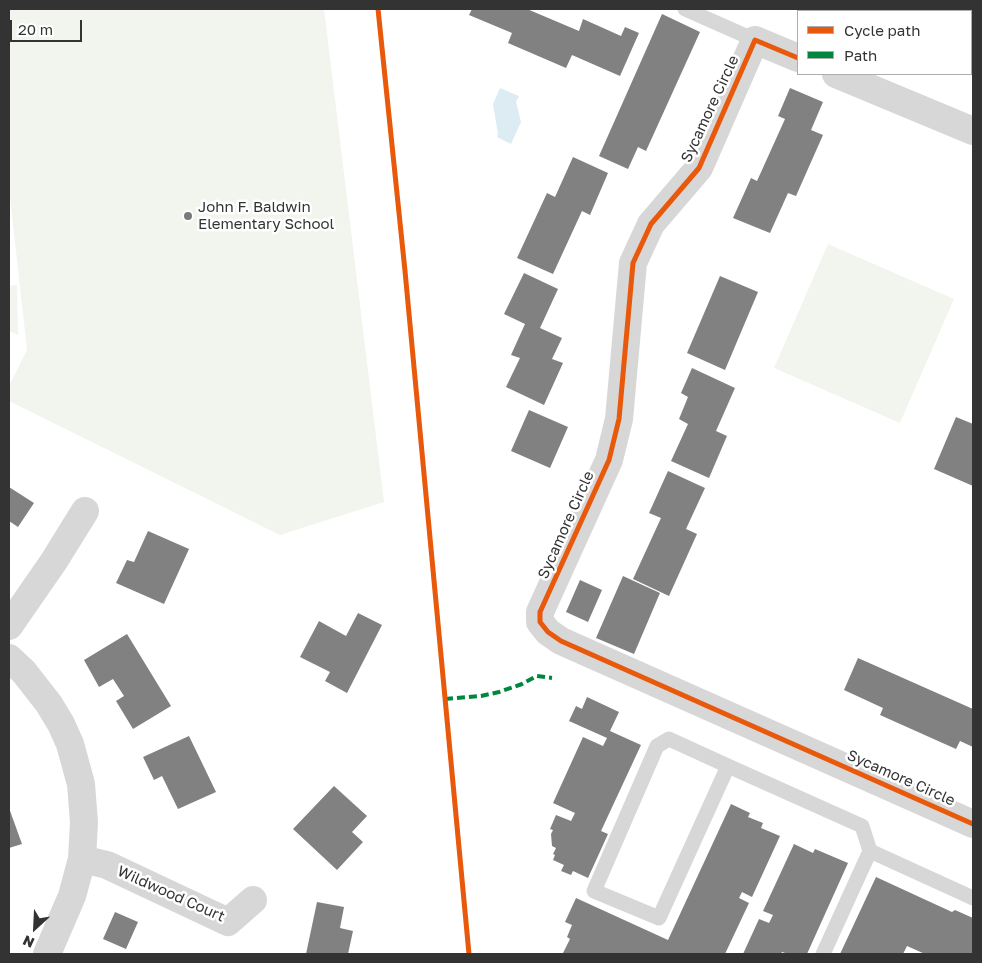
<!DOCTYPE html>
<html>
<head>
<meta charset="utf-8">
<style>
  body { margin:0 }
  #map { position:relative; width:982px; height:963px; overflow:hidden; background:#fff; font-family:"Golos Text",sans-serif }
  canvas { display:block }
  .frame { position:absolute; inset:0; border:10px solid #333; pointer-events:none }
  .legend { position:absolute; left:797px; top:10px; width:175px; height:65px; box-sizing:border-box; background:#fff; border:1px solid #adadad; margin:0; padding:6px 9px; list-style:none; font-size:15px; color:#333 }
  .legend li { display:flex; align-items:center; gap:10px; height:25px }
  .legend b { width:25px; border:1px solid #adadad }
  .north { position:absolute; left:10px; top:903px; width:50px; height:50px; -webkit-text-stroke:4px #fff; paint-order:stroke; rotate:205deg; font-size:14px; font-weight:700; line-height:20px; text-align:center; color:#333 }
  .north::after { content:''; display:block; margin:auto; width:18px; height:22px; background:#333; clip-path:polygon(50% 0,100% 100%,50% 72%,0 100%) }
  .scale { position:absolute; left:10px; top:20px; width:72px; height:22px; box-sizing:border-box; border:2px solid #333; border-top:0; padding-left:6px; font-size:15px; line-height:18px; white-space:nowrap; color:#333; -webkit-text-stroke:4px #fff; paint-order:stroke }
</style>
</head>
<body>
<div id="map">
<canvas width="982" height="963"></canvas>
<div class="frame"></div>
<ul class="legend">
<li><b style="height:6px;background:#e8590c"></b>Cycle path</li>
<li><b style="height:6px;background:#00873e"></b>Path</li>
</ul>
<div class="north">N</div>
<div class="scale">20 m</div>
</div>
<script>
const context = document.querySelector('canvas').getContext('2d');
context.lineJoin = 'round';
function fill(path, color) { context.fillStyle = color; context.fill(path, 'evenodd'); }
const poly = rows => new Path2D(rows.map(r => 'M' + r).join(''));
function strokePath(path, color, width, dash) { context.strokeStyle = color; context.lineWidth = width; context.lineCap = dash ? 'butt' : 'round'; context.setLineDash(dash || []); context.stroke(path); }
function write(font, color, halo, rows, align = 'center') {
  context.font = font + ' "Golos Text",sans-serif'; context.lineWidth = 5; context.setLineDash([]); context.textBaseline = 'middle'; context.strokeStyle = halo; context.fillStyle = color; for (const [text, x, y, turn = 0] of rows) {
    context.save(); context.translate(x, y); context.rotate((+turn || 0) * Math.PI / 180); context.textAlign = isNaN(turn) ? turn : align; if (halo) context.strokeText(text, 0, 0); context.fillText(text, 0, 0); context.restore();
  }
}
const green = poly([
  [9,9,324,9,384,502,280,535,9,401,9,386,27,350,9,188],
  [828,244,954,299,900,423,774,368],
  [17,285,18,335,9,331,9,286]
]);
const water = poly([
  [500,88,519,96,516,102,521,122,511,144,497,137,498,134,493,104]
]);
const building = poly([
  [472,9,527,9,579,31,583,19,621,36,625,27,639,33,620,76,572,55,566,68,508,43,512,33,469,15],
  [874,9,904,9,903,11,880,11],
  [944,9,967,9,973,12,973,51,971,57,971,11,943,11],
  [662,14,700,32,646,151,638,147,628,169,599,156],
  [790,88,823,102,811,130,823,135,796,196,788,193,770,233,733,218,751,178,757,181,785,119,778,116],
  [573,157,608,173,590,215,582,211,553,274,517,258,547,193,555,197],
  [524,273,558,289,540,328,562,338,552,359,563,363,544,405,506,387,520,358,511,355,525,324,504,314],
  [720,276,758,292,725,370,687,353],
  [692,368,735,388,716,431,727,436,709,478,671,461,688,424,679,419,688,397,681,393],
  [529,410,568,427,550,468,511,451],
  [956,417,973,424,973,486,934,469],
  [668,471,705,488,686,529,697,534,669,596,633,579,661,518,649,513],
  [9,487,34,503,18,527,9,521],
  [148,531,189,549,164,604,116,583,127,560,134,562],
  [623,576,660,593,634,654,596,638],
  [580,580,602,590,588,622,566,612],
  [358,613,382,625,347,693,325,681,330,672,300,657,319,621,346,636],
  [127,634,171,706,133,729,116,701,124,696,113,679,99,687,84,660],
  [858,658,973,709,973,747,960,741,956,749,880,715,883,708,844,690],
  [587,697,619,712,610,731,641,745,601,831,608,834,588,878,573,871,571,875,561,871,564,865,553,860,555,855,553,854,556,848,552,846,551,834,553,830,550,829,556,815,571,821,575,813,553,803,583,737,603,746,607,738,569,721,576,706,582,709],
  [189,736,216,792,178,809,162,776,154,780,143,757],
  [334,786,367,816,352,832,363,842,337,870,293,829],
  [731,804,750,813,748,817,763,823,761,828,780,836,752,897,742,892,739,898,749,903,725,954,563,953,570,939,567,937,572,925,565,922,576,898,668,940],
  [9,808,22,844,9,848],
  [794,844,813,853,815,849,848,863,807,954,788,954,782,952,781,954,743,954,759,919,769,923,773,915,763,911],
  [876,877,952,912,955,910,973,918,973,954,925,954,907,946,903,954,840,954],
  [317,902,344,907,340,928,353,931,348,954,306,954],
  [115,912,138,922,126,949,103,939]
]);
const lane = poly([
  [685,9,755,40],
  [728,766,659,918,594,891,657,746,669,739,728,766,862,826,870,851,973,898],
  [823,954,870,851]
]);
const street = poly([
  [798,58,755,40,699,168,651,224,633,263,619,419,609,460,540,612,540,622,548,632,561,641,973,824],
  [836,74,973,131],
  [9,626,54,561,85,511],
  [9,658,24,672,49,704,61,724,70,744,81,784,84,822,82,859,72,896,47,954],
  [82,859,107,865,228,922,253,900]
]);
const quiet = poly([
  [445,699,481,696,499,692,522,684,537,676,552,678]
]);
const cycleway = poly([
  [378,9,405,271,469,954],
  [798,58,755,40,699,168,651,224,633,263,619,419,609,460,540,612,540,622,548,632,561,641,973,824]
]);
const markers = [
  [188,216,5,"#7a7a7a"]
];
const streetNames = [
  ["Sycamore Circle",710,109,-65],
  ["Sycamore Circle",566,525,-66],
  ["Sycamore Circle",901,778,24],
  ["Wildwood Court",171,894,24]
];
const poiNames = [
  ["John F. Baldwin",198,207],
  ["Elementary School",198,224]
];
fill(green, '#f1f5ed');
fill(water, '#ddebf3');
fill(building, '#818181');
strokePath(lane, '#d7d7d7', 15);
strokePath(street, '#d7d7d7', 28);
strokePath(quiet, '#00873e', 4, [8, 4]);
strokePath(cycleway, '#e8590c', 5);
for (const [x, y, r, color] of markers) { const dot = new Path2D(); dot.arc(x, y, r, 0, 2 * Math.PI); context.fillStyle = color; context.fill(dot); strokePath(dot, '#fff', 2); }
write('15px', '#333', '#fff', streetNames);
write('15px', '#333', '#fff', poiNames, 'left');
</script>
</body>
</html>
